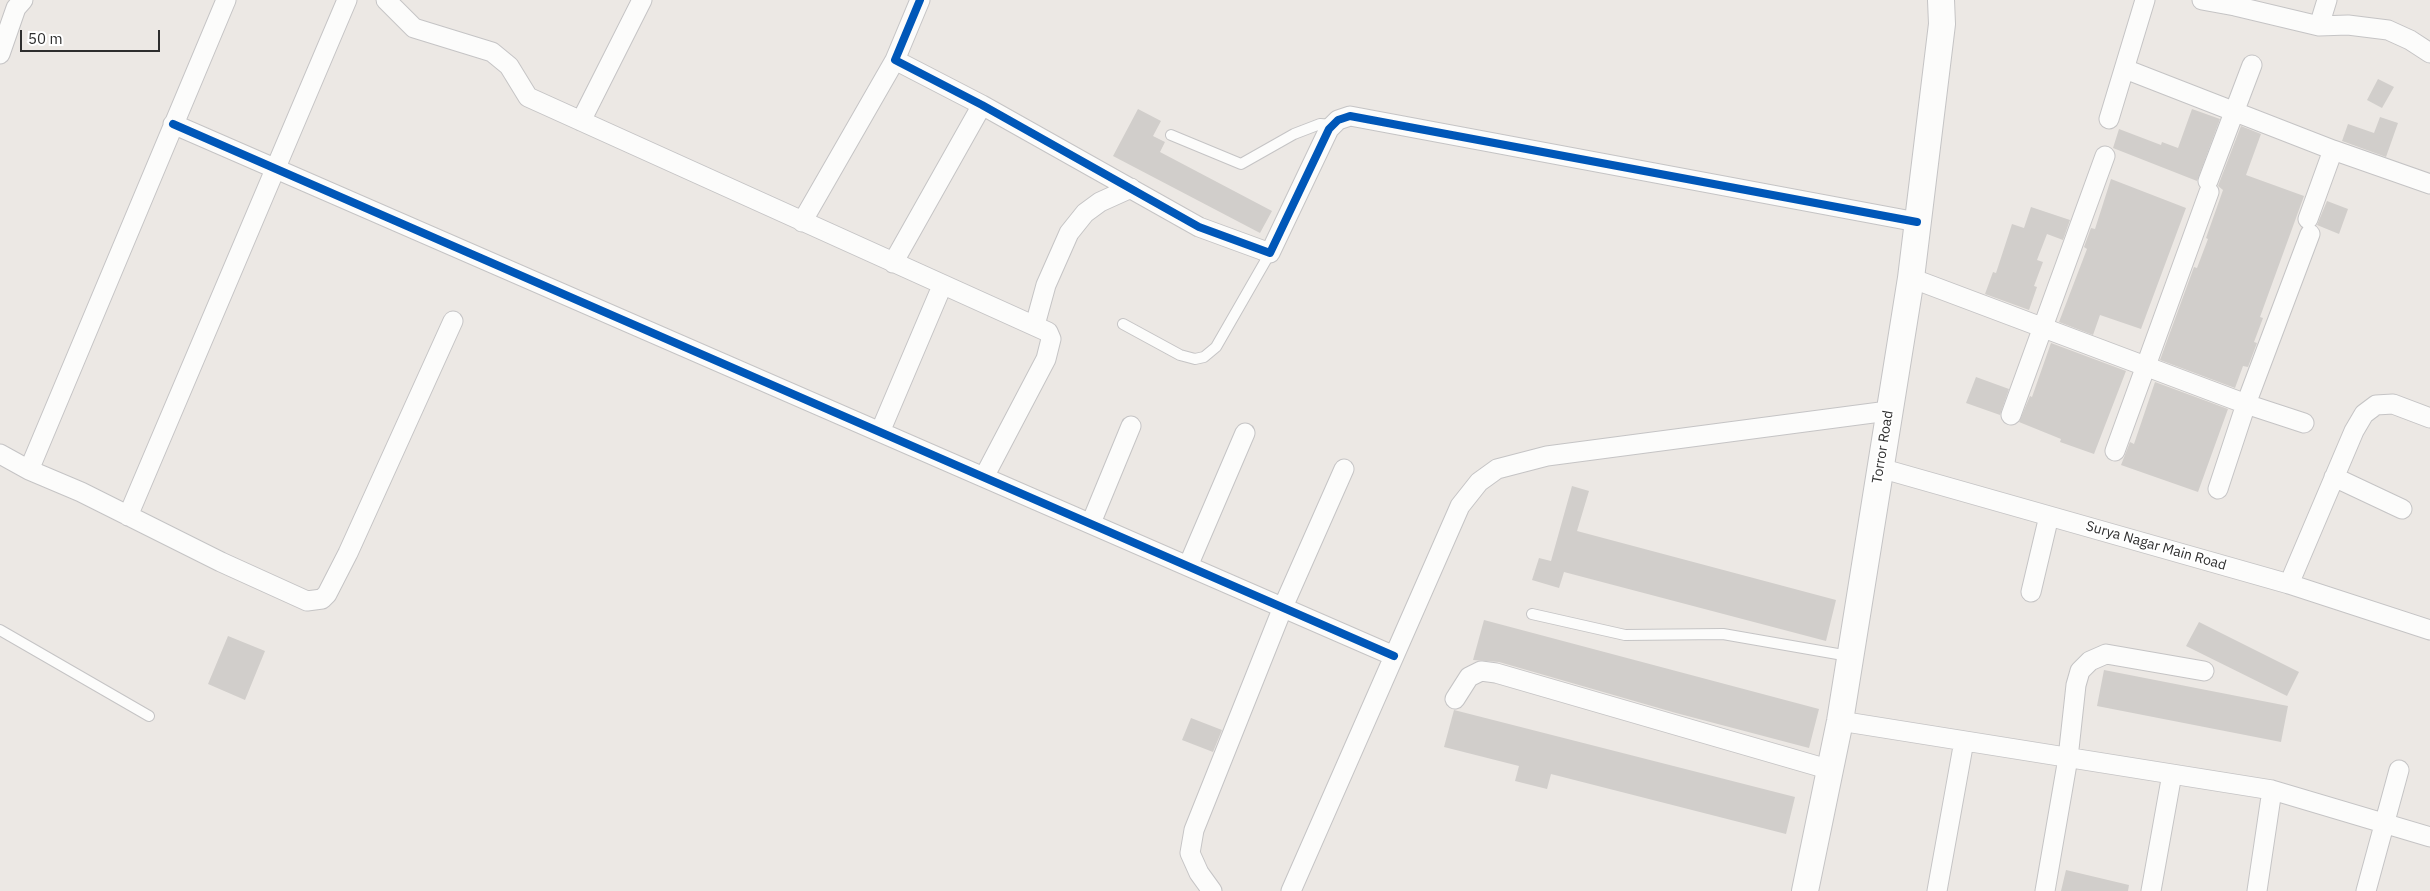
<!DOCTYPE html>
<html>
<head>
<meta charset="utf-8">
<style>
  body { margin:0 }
  #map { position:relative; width:2430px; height:891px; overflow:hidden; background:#ece8e4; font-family:"IBM Plex Sans",sans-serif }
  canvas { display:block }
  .scale { position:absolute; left:20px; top:30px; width:140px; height:22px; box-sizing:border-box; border:2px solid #2e2e2e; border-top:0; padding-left:6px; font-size:15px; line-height:18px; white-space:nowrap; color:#2e2e2e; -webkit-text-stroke:4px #fff; paint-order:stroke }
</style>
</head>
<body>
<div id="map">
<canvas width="2430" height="891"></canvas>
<div class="scale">50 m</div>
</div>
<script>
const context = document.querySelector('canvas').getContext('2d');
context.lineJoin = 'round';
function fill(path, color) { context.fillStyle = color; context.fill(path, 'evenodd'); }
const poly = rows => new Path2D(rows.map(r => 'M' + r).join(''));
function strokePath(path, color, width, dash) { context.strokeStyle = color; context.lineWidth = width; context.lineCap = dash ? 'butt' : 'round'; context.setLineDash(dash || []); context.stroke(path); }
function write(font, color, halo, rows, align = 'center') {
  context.font = font + ' "IBM Plex Sans",sans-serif'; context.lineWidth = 4; context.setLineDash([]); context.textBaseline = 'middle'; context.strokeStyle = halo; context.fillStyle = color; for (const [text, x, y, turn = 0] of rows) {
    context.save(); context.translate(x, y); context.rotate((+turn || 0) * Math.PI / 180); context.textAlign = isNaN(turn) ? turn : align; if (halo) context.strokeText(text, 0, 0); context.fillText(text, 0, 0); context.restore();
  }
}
const building = poly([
  [2378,79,2394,87,2382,108,2367,100],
  [1138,109,1161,121,1153,136,1165,142,1160,152,1272,211,1260,233,1113,156],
  [2192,109,2220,119,2197,181,2113,148,2119,129,2161,145,2162,142,2178,148],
  [2380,117,2398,123,2386,157,2342,141,2348,124,2374,133],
  [2241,126,2261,134,2246,175,2304,196,2260,317,2263,318,2254,342,2257,343,2248,367,2243,366,2235,388,2160,360,2194,267,2197,268,2208,239,2206,238,2223,190,2218,186],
  [2111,179,2186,208,2141,329,2100,315,2093,335,2059,322,2087,249,2084,247,2091,228,2095,229],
  [2327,201,2348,209,2339,234,2317,225],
  [2031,207,2070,220,2063,240,2047,234,2037,260,2043,262,2034,286,2037,287,2029,310,1985,294,1993,272,1996,273,2012,224,2024,228],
  [2051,343,2126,371,2094,454,2060,442,2061,439,2019,422,2030,396,2032,397],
  [1976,377,2009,389,2000,415,1966,403],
  [2155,382,2228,409,2198,492,2121,465,2130,442,2134,444],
  [1572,486,1589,491,1577,531,1836,600,1826,641,1564,572,1559,588,1532,580,1539,558,1551,561],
  [1484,620,1819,709,1809,748,1676,713,1499,662,1473,660],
  [2199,622,2299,672,2287,696,2186,646],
  [228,636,265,651,245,700,208,684],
  [2104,670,2288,706,2281,742,2097,706],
  [1454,710,1795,797,1786,834,1551,774,1547,789,1515,781,1519,766,1444,747],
  [1191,718,1222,730,1213,752,1182,740],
  [2066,870,2129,885,2128,891,2061,891]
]);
const lane = poly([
  [1171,135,1241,164,1294,134,1320,124,1333,125],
  [1123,324,1180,355,1195,359,1204,357,1216,347,1270,253],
  [1532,614,1625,635,1723,634,1849,656],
  [0,630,149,716]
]);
const street = poly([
  [386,0,414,28,492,52,509,66,528,97,1048,332,1051,339,1046,359,984,477],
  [920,0,895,60,982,105,1199,227,1270,253,1329,129,1338,120,1350,116,1917,222],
  [2202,0,2235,6,2319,26,2348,25,2388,30,2410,40,2430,53],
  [2319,26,2327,0],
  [0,54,16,8,23,0],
  [2125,69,2333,150,2430,184],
  [2109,119,2145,0],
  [581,121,642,0],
  [173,124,1394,656],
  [2208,181,2252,65],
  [2308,219,2333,150],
  [802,222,895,60],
  [893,263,982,105],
  [1911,278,2246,404,2304,423],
  [1035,325,1046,285,1069,233,1085,213,1100,202,1131,188],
  [2011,415,2105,156],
  [880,432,942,286],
  [2115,451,2209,192],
  [0,454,29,470,81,492,221,562,307,601,322,599,327,594,348,553,453,321],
  [1880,468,2289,584,2430,630],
  [29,470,226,0],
  [2334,477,2402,509],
  [2218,489,2246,404,2310,234],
  [128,516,347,0],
  [1091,523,1131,426],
  [1188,566,1245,433],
  [2289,584,2354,431,2364,414,2376,405,2393,404,2430,418],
  [2031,592,2049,516],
  [1455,699,1469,677,1481,671,1496,673,1831,770],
  [1840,721,2272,790,2430,837],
  [1212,891,1199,873,1190,853,1194,830,1283,607,1344,469],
  [1291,891,1460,506,1479,482,1497,469,1547,456,1888,411],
  [1937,891,1964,741],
  [2045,891,2068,758,2076,685,2080,671,2090,661,2106,654,2204,671],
  [2151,891,2172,774],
  [2257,891,2272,790],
  [2366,891,2399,770]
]);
const secondary = poly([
  [1805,891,1840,721,1911,278,1942,24,1941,0]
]);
const cycleway = poly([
  [920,0,895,60,982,105,1199,227,1270,253,1329,129,1338,120,1350,116,1917,222],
  [173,124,1394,656]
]);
const streetNames = [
  ["Torror Road",1883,447,-81],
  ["Surya Nagar Main Road",2156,546,16]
];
fill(building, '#d1cecb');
strokePath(lane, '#c5c4c5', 12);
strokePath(street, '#c5c4c5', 21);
strokePath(secondary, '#c5c4c5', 28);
strokePath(lane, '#fcfcfb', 10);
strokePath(street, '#fcfcfb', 19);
strokePath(secondary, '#fcfcfb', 26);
strokePath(cycleway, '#0057b8', 8);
write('14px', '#2e2e2e', '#fff', streetNames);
</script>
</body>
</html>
